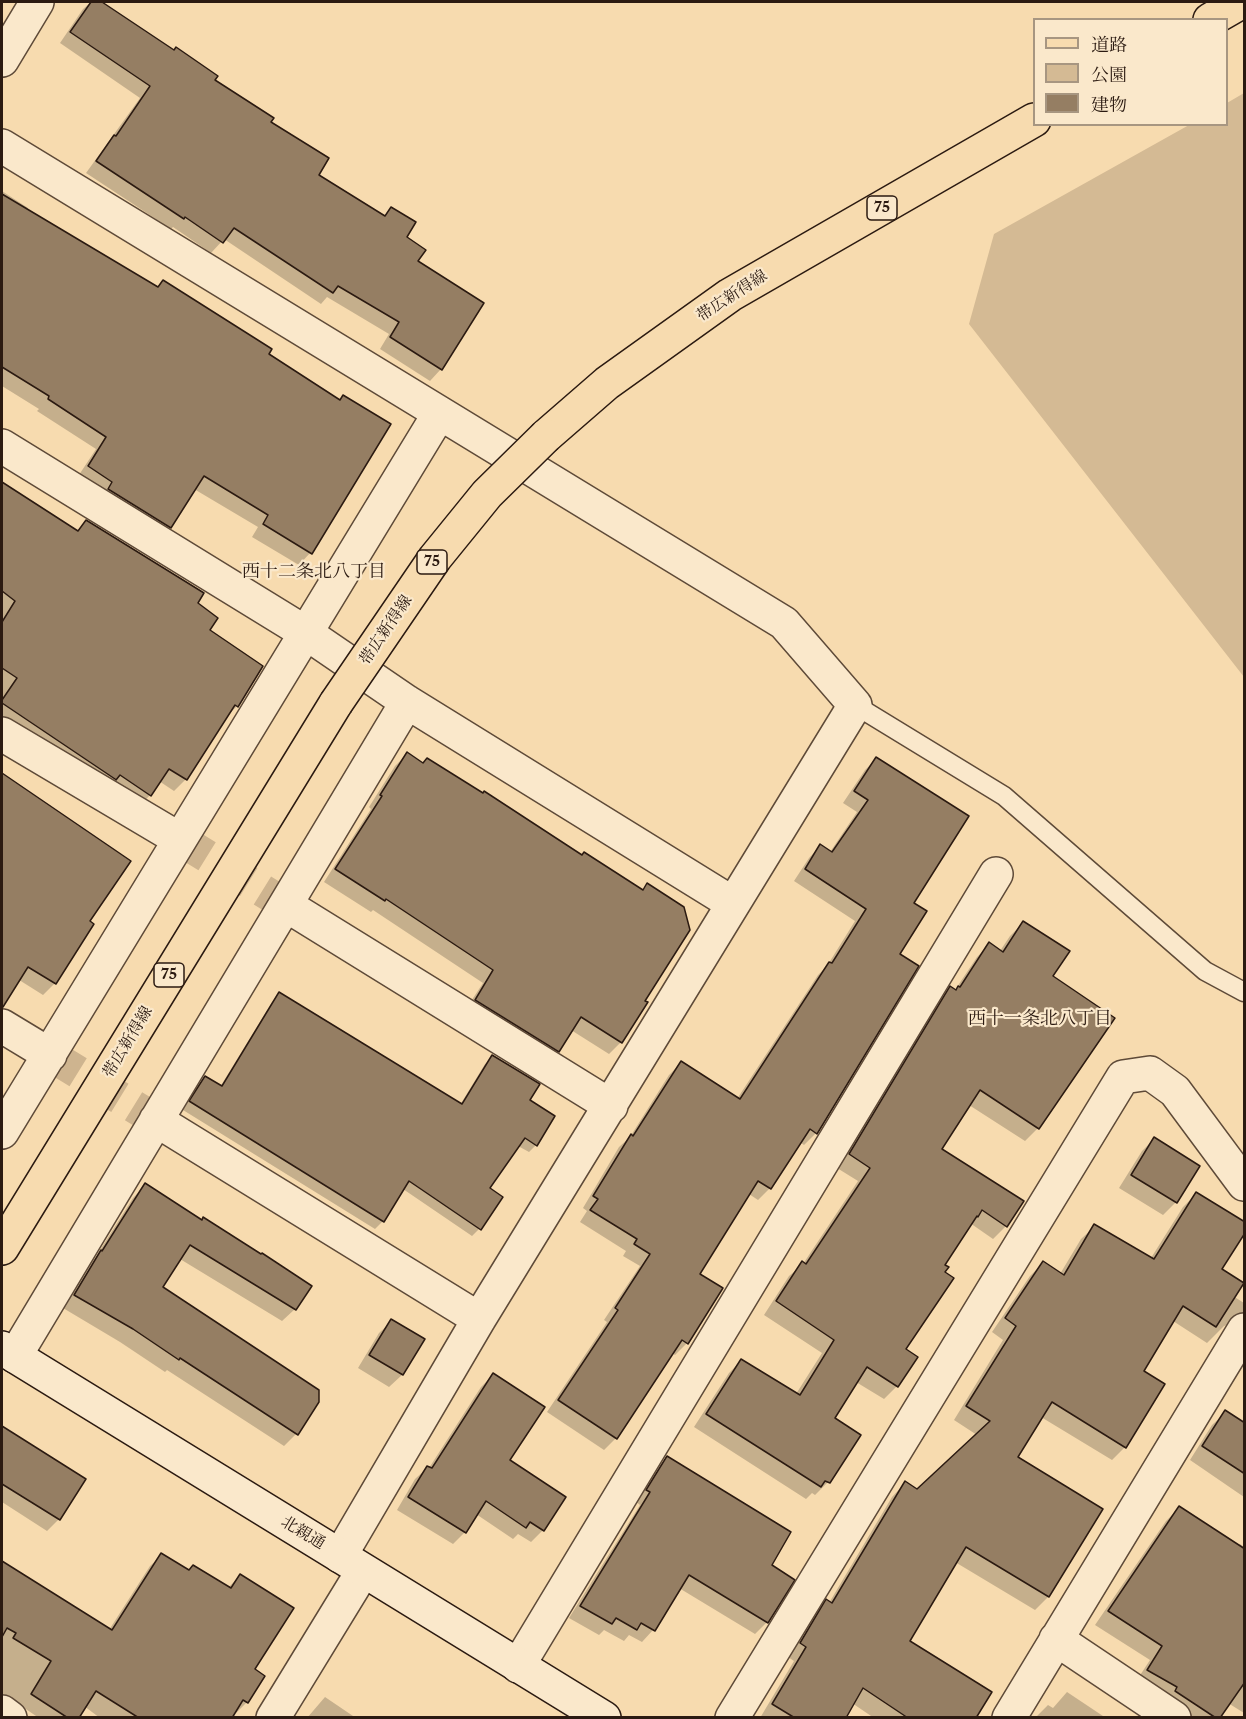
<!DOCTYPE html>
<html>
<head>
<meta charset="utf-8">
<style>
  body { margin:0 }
  #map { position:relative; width:1246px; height:1719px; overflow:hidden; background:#f7dbaf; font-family:"Libre Caslon Text","Noto Serif JP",serif }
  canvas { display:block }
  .frame { position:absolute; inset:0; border:3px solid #2b1a11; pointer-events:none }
  .legend { position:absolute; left:1033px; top:18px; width:195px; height:108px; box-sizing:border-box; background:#fae8cb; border:2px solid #a79681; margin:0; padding:8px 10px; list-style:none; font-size:18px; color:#2b1a11 }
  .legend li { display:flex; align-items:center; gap:12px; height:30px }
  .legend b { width:30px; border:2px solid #a79681 }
</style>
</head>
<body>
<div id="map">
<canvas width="1246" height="1719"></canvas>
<div class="frame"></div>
<ul class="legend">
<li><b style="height:8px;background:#f7dbaf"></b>道路</li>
<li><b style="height:16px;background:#d4ba94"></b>公園</li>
<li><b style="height:16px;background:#957e63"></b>建物</li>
</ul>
</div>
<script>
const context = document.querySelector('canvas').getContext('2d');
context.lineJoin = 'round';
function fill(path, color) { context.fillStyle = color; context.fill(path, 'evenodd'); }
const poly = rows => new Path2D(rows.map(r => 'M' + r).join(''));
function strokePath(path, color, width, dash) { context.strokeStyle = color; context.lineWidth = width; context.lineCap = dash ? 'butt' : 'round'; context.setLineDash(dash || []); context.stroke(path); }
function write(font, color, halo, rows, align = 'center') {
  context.font = font + ' "Libre Caslon Text","Noto Serif JP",serif'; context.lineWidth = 4.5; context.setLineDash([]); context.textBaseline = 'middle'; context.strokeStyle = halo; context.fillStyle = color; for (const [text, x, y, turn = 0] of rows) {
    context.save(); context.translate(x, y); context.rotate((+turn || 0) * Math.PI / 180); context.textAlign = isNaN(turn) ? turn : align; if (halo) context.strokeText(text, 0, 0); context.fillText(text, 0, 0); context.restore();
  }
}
const green = poly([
  [1244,93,1244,677,969,324,994,234,1189,125,1226,124,1227,103]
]);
const shadow = poly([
  [91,2,100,2,174,52,269,122,317,176,384,217,391,209,416,262,441,369,430,381,380,349,389,334,327,297,321,304,224,239,211,253,173,227,171,229,86,173,140,98,60,43,83,9],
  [2,191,28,208,27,210,156,288,163,281,267,354,339,401,343,397,389,425,310,553,299,565,252,537,258,527,194,489,170,527,159,539,77,478,96,449,37,411,39,409,2,386],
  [3,484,76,532,87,522,196,603,237,706,227,716,186,779,174,791,159,781,150,795,139,807,2,722,2,486],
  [407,754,641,891,648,885,643,1001,621,1042,609,1054,571,1030,558,1051,546,1063,464,1012,483,983,373,910,371,912,324,882,371,809,369,807,395,766],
  [877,758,912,903,898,954,816,1133,804,1145,800,1142,770,1188,758,1200,749,1194,698,1274,687,1343,675,1355,672,1353,616,1438,604,1450,547,1412,607,1322,604,1320,640,1266,623,1256,626,1251,580,1222,587,1211,583,1208,619,1147,630,1137,669,1075,681,1063,737,1099,818,975,827,966,855,921,794,881,809,858,820,846,830,852,857,812,843,803,865,770],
  [2,775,68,818,88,921,92,924,55,983,43,995,16,978,12,982,2,976],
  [1023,923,1051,977,1038,1128,1025,1141,969,1105,940,1149,1006,1226,993,1239,970,1223,943,1265,904,1349,916,1357,897,1386,884,1399,856,1382,833,1418,828,1482,815,1495,812,1493,806,1499,694,1427,729,1373,742,1360,796,1394,822,1353,764,1315,789,1276,803,1264,858,1181,837,1168,938,1001,951,988,955,990,977,957,990,944,1000,951,1010,936],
  [280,994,460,1105,485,1064,493,1057,527,1101,536,1145,529,1152,518,1146,488,1188,479,1229,472,1236,403,1189,383,1221,375,1229,183,1110,197,1086,205,1078,220,1087,272,1002],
  [1154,1139,1176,1202,1163,1215,1119,1188,1142,1151],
  [145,1185,295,1309,282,1321,180,1259,161,1288,296,1434,284,1446,167,1370,165,1372,120,1342,63,1308,88,1264,95,1258,133,1198],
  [1196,1194,1220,1270,1233,1296,1244,1303,1244,1331,1231,1324,1224,1326,1207,1343,1173,1321,1142,1371,1125,1447,1112,1460,1041,1417,1016,1458,1101,1510,1048,1597,1035,1610,955,1562,908,1642,974,1718,874,1718,852,1703,844,1718,760,1718,794,1661,788,1657,813,1615,827,1601,829,1603,892,1497,905,1483,918,1491,977,1435,954,1420,1003,1340,992,1332,1030,1276,1043,1263,1060,1274,1081,1239,1095,1226,1151,1258,1183,1207],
  [392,1321,423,1340,402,1375,389,1387,358,1368,379,1333],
  [493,1375,508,1461,564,1497,543,1530,531,1542,518,1534,513,1539,476,1514,465,1532,453,1544,397,1510,415,1479,428,1467,429,1468,481,1387],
  [1226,1412,1244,1424,1244,1497,1190,1460,1212,1425],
  [2,1426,84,1479,59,1519,47,1531,2,1502],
  [667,1458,769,1566,792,1580,767,1622,755,1634,679,1588,653,1630,642,1642,629,1635,624,1641,604,1630,599,1635,569,1618,640,1505,636,1502,655,1469],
  [1179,1508,1238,1546,1240,1544,1244,1547,1244,1713,1228,1703,1218,1718,1183,1718,1135,1683,1150,1660,1095,1625,1166,1521],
  [162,1555,188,1571,228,1588,240,1575,253,1670,247,1702,236,1713,233,1712,230,1718,100,1718,84,1706,77,1718,39,1718,2,1693,2,1564,109,1630,150,1566],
  [1067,1692,1106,1718,1035,1718,1048,1705,1053,1708],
  [325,1697,356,1718,307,1718]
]);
const building = poly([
  [91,2,102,2,174,50,176,47,218,76,215,80,274,118,271,122,329,158,319,175,385,216,391,207,416,222,407,237,426,250,418,261,484,303,442,370,390,337,399,322,338,286,333,293,234,228,223,243,185,217,184,219,96,161,114,135,116,136,150,86,70,32,91,2],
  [2,194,158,287,163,280,272,349,269,354,340,400,343,395,391,424,312,554,263,524,268,515,204,476,171,528,108,489,112,482,88,466,106,437,48,399,49,396,2,367,2,194],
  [2,482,78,531,86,520,204,593,198,603,218,618,210,630,263,666,238,707,235,705,187,780,169,769,151,796,120,775,116,780,115,779,2,703,2,700,17,678,2,668,2,622,15,601,2,591,2,482],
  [407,752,423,763,427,758,483,793,484,791,582,855,584,852,643,890,647,883,684,907,690,930,645,1001,648,1002,622,1043,581,1017,559,1052,475,1000,493,970,386,899,385,901,335,869,382,796,380,795,407,752],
  [876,757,969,816,914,903,927,911,900,954,919,966,817,1134,810,1129,771,1189,758,1181,700,1274,723,1288,688,1344,682,1340,617,1439,558,1400,618,1310,615,1308,650,1254,634,1244,637,1239,590,1210,598,1199,593,1196,631,1134,633,1136,681,1061,740,1099,829,962,832,963,866,909,805,869,820,844,832,852,868,800,854,791,876,757],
  [2,773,131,861,90,921,94,924,56,984,28,967,3,1007,2,1007,2,773],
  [1023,921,1070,951,1053,976,1115,1018,1039,1129,980,1090,942,1149,1024,1201,1007,1227,982,1210,978,1217,977,1216,945,1265,949,1267,945,1272,954,1278,906,1349,918,1357,898,1387,867,1367,835,1418,861,1435,830,1483,825,1481,821,1487,706,1414,741,1359,800,1395,834,1340,776,1301,802,1261,806,1264,870,1168,849,1154,950,986,956,990,958,986,960,987,989,942,1003,952,1023,921],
  [279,992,462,1104,492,1055,540,1084,530,1100,555,1116,537,1146,525,1138,490,1188,503,1197,481,1230,409,1181,384,1222,189,1101,205,1076,222,1086,279,992],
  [1154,1137,1200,1166,1177,1203,1131,1175,1154,1137],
  [145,1183,202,1220,203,1217,261,1254,262,1253,312,1286,296,1310,190,1245,163,1287,319,1390,319,1402,298,1435,180,1358,179,1360,133,1329,74,1295,101,1250,102,1251,145,1183],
  [1196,1192,1245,1222,1245,1233,1222,1269,1244,1283,1216,1327,1183,1306,1144,1371,1165,1384,1126,1448,1052,1402,1018,1457,1103,1509,1049,1597,966,1547,910,1641,992,1692,976,1718,908,1718,863,1688,846,1718,795,1718,772,1704,806,1647,800,1643,826,1599,832,1603,905,1481,917,1489,990,1421,966,1406,1016,1326,1005,1318,1043,1261,1064,1275,1094,1224,1154,1259,1196,1192],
  [391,1319,425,1339,403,1375,369,1355,391,1319],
  [493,1373,545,1407,510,1460,566,1497,544,1531,530,1522,526,1528,486,1501,466,1533,408,1497,427,1466,432,1468,493,1373],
  [1225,1410,1245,1423,1245,1474,1202,1446,1225,1410],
  [2,1426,86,1479,60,1520,2,1484,2,1426],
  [667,1456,791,1532,772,1565,795,1580,768,1623,689,1575,655,1631,641,1623,637,1630,616,1618,612,1624,580,1606,650,1492,646,1490,667,1456],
  [1179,1506,1245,1549,1245,1682,1220,1718,1216,1718,1175,1691,1177,1687,1147,1670,1162,1646,1108,1611,1179,1506],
  [161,1553,189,1570,193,1565,231,1588,240,1574,294,1608,255,1669,265,1676,248,1703,243,1700,232,1718,139,1718,96,1691,79,1718,68,1718,31,1694,51,1661,13,1638,16,1633,7,1628,2,1637,2,1561,112,1630,161,1553]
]);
const streetTunnel = poly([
  [179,839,286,905],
  [50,1055,156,1120]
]);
const lane = poly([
  [855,705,1004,796,1205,971,1244,992]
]);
const street = poly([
  [2,60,37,2],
  [2,146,784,623,855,705,479,1319,340,1556],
  [2,446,306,633,407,702,732,903],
  [2,734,179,839],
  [286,905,611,1106],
  [2,1026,50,1055],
  [156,1120,479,1319],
  [2,1132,439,414],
  [15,1356,407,702],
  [1056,1639,1174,1718],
  [518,1666,996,874],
  [2,1712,10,1718],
  [273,1718,363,1571],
  [732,1718,1123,1077,1150,1073,1175,1091,1244,1184],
  [1009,1718,1244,1330]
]);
const secondary = poly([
  [2,1348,604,1718]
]);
const primary = poly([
  [1210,20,1241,2],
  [546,436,607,383,730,295,1034,120],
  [2,1248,336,703]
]);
const primaryBridge = poly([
  [336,703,435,558,487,494,546,436]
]);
const shields = [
  [882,208,30],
  [432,562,30],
  [169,975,30]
];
const shieldNames = [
  ["75",882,208],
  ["75",432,562],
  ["75",169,975]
];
const streetNames = [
  ["帯広新得線",732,296,-33],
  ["帯広新得線",386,630,-56],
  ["帯広新得線",128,1042,-59],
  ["北親通",303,1533,31]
];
const neighbourhoodNames = [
  ["西十二条北八丁目",314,572],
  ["西十一条北八丁目",1040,1019]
];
fill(green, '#d4ba94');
fill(shadow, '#0003');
fill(building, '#957e63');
strokePath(building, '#2b1a11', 1.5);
strokePath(streetTunnel, '#ceb48f', 33, [33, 16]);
strokePath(lane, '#5e4a38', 21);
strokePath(street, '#5e4a38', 36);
strokePath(secondary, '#2b1a11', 36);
strokePath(primary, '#2b1a11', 36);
strokePath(lane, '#fae8cb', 18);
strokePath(street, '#fae8cb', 33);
strokePath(secondary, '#fae8cb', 33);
strokePath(primary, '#f7dbaf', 33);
strokePath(primaryBridge, '#2b1a11', 36, []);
strokePath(primaryBridge, '#f7dbaf', 33);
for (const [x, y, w] of shields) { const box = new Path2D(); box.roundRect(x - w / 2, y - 12, w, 24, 4.5); context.fillStyle = '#fae8cb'; context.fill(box); strokePath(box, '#2b1a11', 1.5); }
write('bold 15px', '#2b1a11', null, shieldNames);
write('16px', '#2b1a11', '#fae8cb', streetNames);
write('18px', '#2b1a11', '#fae8cb', neighbourhoodNames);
</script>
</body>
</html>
